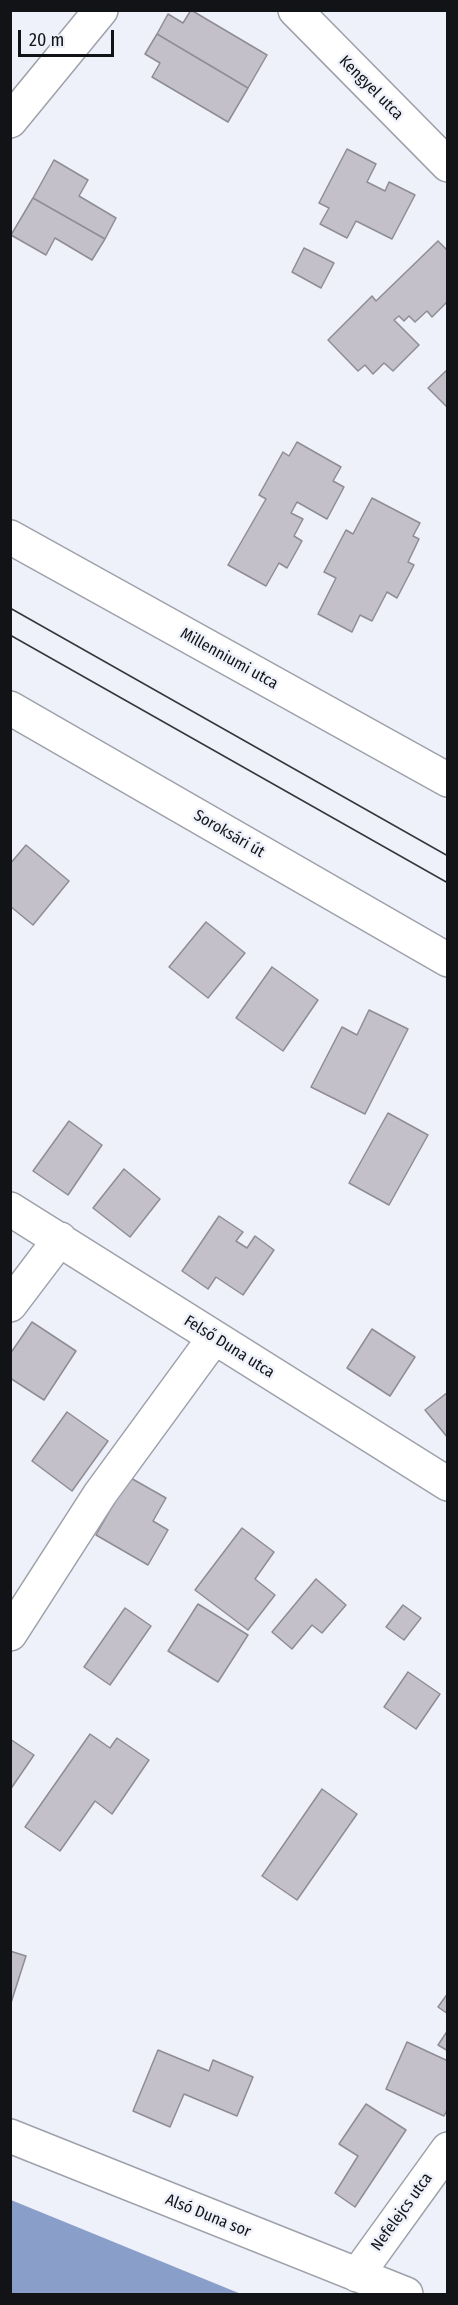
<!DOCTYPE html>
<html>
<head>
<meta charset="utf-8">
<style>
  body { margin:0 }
  #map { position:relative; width:458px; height:2305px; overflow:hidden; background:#eef1fa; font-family:"Fira Sans Condensed",sans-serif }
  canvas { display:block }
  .frame { position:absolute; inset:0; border:12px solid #121316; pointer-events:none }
  .scale { position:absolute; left:18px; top:30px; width:96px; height:27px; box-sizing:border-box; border:3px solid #121316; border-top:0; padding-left:8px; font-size:18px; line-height:21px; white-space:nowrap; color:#121316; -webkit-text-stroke:4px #eef1fa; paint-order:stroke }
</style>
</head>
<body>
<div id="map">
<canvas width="458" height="2305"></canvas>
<div class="frame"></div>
<div class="scale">20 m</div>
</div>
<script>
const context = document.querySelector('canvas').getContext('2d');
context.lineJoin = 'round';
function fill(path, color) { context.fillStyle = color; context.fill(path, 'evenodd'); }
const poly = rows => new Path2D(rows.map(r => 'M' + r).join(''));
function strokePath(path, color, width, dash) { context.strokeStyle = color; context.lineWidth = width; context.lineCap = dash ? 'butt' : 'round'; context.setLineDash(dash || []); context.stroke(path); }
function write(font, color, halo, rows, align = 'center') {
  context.font = font + ' "Fira Sans Condensed",sans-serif'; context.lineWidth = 5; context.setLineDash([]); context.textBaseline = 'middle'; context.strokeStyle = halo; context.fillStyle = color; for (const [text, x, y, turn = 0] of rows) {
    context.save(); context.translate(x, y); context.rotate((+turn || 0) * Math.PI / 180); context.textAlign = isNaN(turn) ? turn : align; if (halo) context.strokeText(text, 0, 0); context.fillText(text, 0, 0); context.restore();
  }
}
const water = poly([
  [10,2200,11,2200,241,2294,11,2294]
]);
const building = poly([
  [191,10,267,55,248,88,157,34,168,14,183,23,191,10],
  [157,34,248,88,228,122,152,77,160,63,145,54,157,34],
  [347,149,376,164,367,182,385,191,389,182,415,195,392,239,356,221,347,238,320,224,329,208,319,203,347,149],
  [54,160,88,180,79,196,116,218,105,239,33,198,54,160],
  [33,198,105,239,92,260,55,238,46,255,11,235,33,198],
  [438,241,448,251,448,301,432,317,427,311,415,322,409,316,404,321,399,316,394,320,419,345,393,371,384,363,373,374,365,365,358,371,328,340,372,296,376,301,438,241],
  [304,248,334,263,321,288,292,272,304,248],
  [448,369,448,408,428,388,448,369],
  [297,442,341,467,333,481,344,487,327,519,297,502,291,513,303,519,294,536,302,541,287,568,279,563,266,586,228,565,266,499,259,495,283,452,289,456,297,442],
  [372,498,420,523,413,536,419,539,408,562,414,565,397,598,387,592,372,621,360,615,352,632,318,614,336,578,324,572,346,530,353,534,372,498],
  [26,845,69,881,33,925,10,906,10,864,26,845],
  [206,922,245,953,208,998,169,967,206,922],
  [272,967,318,1000,283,1051,236,1018,272,967],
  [369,1010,408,1029,365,1114,311,1087,342,1027,357,1035,369,1010],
  [388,1113,428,1135,389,1205,349,1183,388,1113],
  [69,1121,102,1145,68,1195,33,1171,69,1121],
  [124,1169,160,1199,130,1237,93,1208,124,1169],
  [219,1216,243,1232,236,1241,247,1248,255,1236,274,1250,243,1295,216,1277,208,1289,182,1271,219,1216],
  [32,1322,76,1351,44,1400,10,1378,10,1354,32,1322],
  [372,1329,415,1357,390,1396,347,1368,372,1329],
  [448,1392,448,1438,425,1410,448,1392],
  [67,1412,108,1441,72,1491,32,1461,67,1412],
  [129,1477,166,1498,153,1521,168,1530,148,1565,96,1535,129,1477],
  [242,1528,274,1552,255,1579,275,1595,248,1630,195,1590,242,1528],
  [316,1579,346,1605,322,1633,312,1625,292,1649,272,1632,316,1579],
  [198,1604,248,1635,218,1682,168,1651,198,1604],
  [403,1605,421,1618,404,1640,386,1627,403,1605],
  [125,1608,151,1626,110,1685,84,1667,125,1608],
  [408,1672,440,1694,416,1729,384,1707,408,1672],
  [90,1734,110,1748,117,1738,149,1760,112,1814,95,1801,60,1851,25,1827,90,1734],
  [10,1739,34,1755,10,1790,10,1739],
  [322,1789,357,1814,297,1900,262,1876,322,1789],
  [10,1951,26,1956,10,2006,10,1951],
  [448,1993,448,2014,438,2007,448,1993],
  [448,2030,448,2051,438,2045,448,2030],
  [407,2042,448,2061,448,2108,444,2116,386,2089,407,2042],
  [158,2050,209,2071,213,2060,253,2077,237,2116,184,2094,170,2127,133,2111,158,2050],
  [366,2104,406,2130,355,2207,335,2193,358,2156,339,2144,366,2104]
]);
const minor = poly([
  [295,10,448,165],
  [10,121,101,10],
  [10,537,448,780],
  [10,1209,448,1484],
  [10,1305,60,1239],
  [10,1634,100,1494,214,1338],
  [10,2136,406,2294],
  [357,2275,448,2149]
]);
const major = poly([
  [10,708,448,960]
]);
const tram = poly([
  [10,608,448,856],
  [10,635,448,883]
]);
const streetNames = [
  ["Kengyel utca",371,88,45],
  ["Millenniumi utca",229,659,29],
  ["Soroksári út",229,834,30],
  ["Felső Duna utca",229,1347,32],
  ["Nefelejcs utca",402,2212,-54],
  ["Alsó Duna sor",208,2216,22]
];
fill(water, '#899fc9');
fill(building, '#c3c0c9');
strokePath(building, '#8f8c95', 1.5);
strokePath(minor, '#9ea1a9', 36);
strokePath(major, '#9ea1a9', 36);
strokePath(minor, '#fff', 33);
strokePath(major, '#fff', 33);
strokePath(tram, '#35373b', 1.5);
write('16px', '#121316', '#eef1fa', streetNames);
</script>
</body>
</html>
